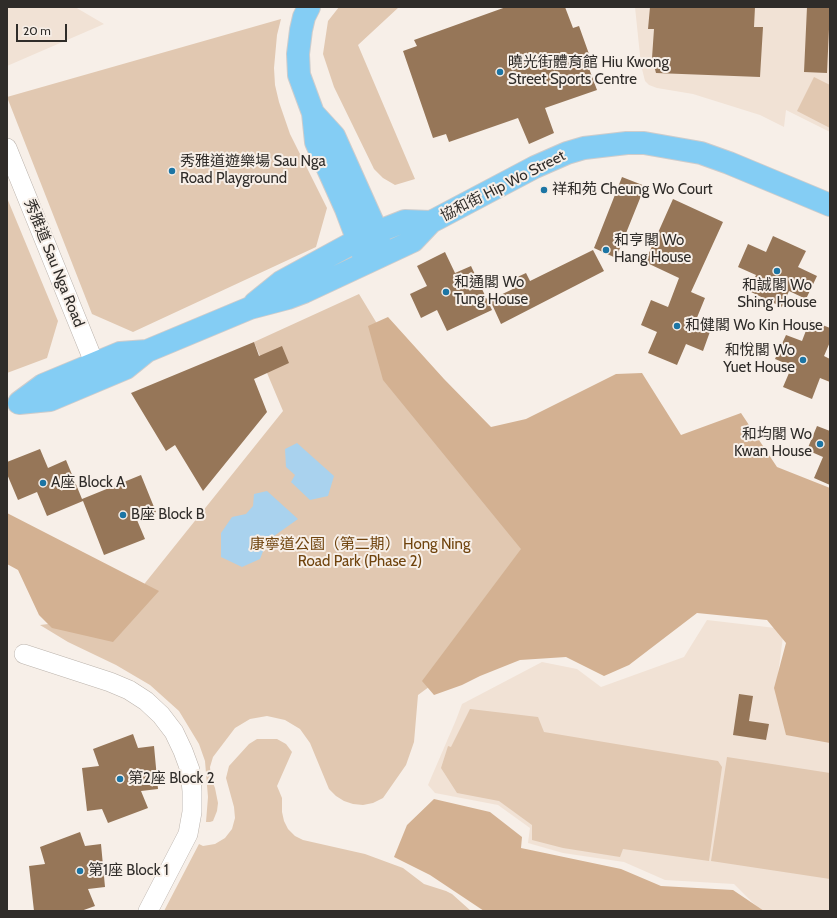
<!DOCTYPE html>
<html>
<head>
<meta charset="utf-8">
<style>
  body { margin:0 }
  #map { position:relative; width:837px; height:918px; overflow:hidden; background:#f7efe8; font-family:Cabin,sans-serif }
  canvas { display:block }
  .frame { position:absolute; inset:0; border:8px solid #2f2c29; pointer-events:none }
  .scale { position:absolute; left:16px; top:24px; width:51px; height:18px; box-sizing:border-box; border:2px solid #2f2c29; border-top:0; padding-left:5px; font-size:12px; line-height:14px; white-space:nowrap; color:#2f2c29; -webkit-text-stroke:3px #f7efe8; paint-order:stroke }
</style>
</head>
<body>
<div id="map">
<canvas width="837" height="918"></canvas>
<div class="frame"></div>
<div class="scale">20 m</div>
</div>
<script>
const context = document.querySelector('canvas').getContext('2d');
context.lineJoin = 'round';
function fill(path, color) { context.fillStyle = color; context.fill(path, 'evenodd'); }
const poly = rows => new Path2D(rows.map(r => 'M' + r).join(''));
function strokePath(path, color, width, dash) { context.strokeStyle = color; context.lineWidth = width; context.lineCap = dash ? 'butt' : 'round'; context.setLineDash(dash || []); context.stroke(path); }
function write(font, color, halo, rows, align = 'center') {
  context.font = font + ' Cabin,"Noto Sans TC",sans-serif'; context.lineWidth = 4; context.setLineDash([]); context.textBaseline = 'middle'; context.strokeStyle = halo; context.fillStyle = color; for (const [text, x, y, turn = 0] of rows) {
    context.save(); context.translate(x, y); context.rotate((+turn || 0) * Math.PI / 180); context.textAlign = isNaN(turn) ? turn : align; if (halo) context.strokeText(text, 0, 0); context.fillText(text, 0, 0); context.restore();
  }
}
const built = poly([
  [7,7,75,7,104,24,7,66],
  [635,7,830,7,830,132,786,110,784,127,760,115,693,94,657,88,649,85,645,81,641,65],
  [707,620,784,629,777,682,830,716,830,911,761,911,734,884,665,880,624,862,563,853,528,843,530,828,498,805,435,793,428,785,456,720,462,704,542,662,577,669,601,687,684,657]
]);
const green = poly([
  [339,7,399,7,358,45,415,179,395,185,383,178,374,169,334,87,323,54,328,21],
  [281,19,277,35,274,68,275,85,279,102,290,134,327,208,316,247,133,332,92,314,7,97],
  [814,77,830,85,830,128,797,111],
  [7,198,58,321,47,358,7,373],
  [359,294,393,350,548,554,498,636,418,695,414,742,406,765,383,798,373,803,363,805,353,804,344,801,336,796,329,789,310,743,300,729,285,720,267,716,250,719,235,728,213,757,210,767,211,778,215,788,218,803,217,811,213,821,210,822,206,822,208,797,205,761,199,744,179,711,150,685,116,665,68,642,40,625,106,617,113,623,283,411,254,342],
  [470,709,538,717,544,732,718,761,722,767,709,861,623,849,620,857,563,848,532,840,532,825,499,801,457,793,441,768,448,746,451,747],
  [257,739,277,739,286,744,292,752,277,786,282,798,282,812,284,821,288,829,295,836,303,840,365,854,403,868,424,884,446,891,452,894,471,911,164,911,199,844,203,846,215,844,225,838,232,829,235,818,234,807,226,778,229,766,249,744],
  [727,757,830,773,830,879,711,861]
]);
const forest = poly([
  [388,317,444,379,491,427,526,419,616,374,642,373,681,435,741,413,777,467,830,488,830,743,786,735,774,688,786,643,767,620,697,613,629,665,604,676,566,657,520,660,480,676,462,685,434,695,422,681,521,549,383,380,368,326],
  [7,513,159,591,113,642,52,628,39,615,18,570,7,564],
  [434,799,490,812,522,837,521,848,621,869,661,886,733,890,764,911,484,911,430,875,394,857,407,825]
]);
const water = poly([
  [297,443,334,476,328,496,310,500,291,482,295,475,286,467,285,449],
  [267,491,298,519,267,541,260,559,242,567,221,557,221,533,232,517,246,514,253,506,254,494]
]);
const building = poly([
  [506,7,565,7,573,28,579,26,589,54,584,55,597,90,545,108,554,133,529,144,518,118,449,142,446,134,433,138,403,51,417,46,414,40],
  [650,7,755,7,754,27,763,27,760,77,656,73,652,58,654,29,648,29],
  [807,7,830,7,827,73,804,72],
  [622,177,645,186,616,258,594,248],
  [673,199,723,222,691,292,705,298,696,320,712,326,703,351,686,344,677,365,648,353,657,332,641,325,651,300,668,307,679,278,645,262],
  [773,236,806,251,798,267,817,276,806,299,789,291,782,307,749,291,756,275,738,267,748,244,766,252],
  [593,250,604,271,501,324,490,300,515,288,511,280,526,273,530,281],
  [445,252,455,273,471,266,492,310,447,331,437,310,421,318,410,294,427,286,417,266],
  [810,320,830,328,830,342,824,356,830,359,830,382,820,378,812,399,783,387,792,366,775,359,786,335,802,341],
  [254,342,259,356,282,346,289,363,254,379,267,412,203,491,175,445,166,451,131,393],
  [817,426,830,431,830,485,814,478,823,457,807,450],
  [40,449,48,468,66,460,82,499,141,475,156,512,137,520,145,539,104,555,83,501,47,516,37,492,18,500,7,474,7,462],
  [739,694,753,696,749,721,769,724,766,740,733,735],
  [133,734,138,748,154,746,158,789,141,791,148,808,108,823,102,809,87,811,82,768,99,766,93,749],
  [80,832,85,846,101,844,105,887,88,889,95,906,81,911,34,911,29,866,45,864,40,847]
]);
const minor = poly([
  [7,148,100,377],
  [24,654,110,682,129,690,146,701,161,715,174,732,183,751,190,770,192,791,192,812,188,834,148,911]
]);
const major = poly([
  [309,7,304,17,301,30,298,54,299,75,313,113,316,142,346,209,366,262],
  [313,113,334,136,377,232,380,246],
  [255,303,281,282,358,240,377,232,405,221,431,222],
  [20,402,43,385,120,353,147,351,250,308,288,298,304,292,413,241,431,222,535,167,567,153,584,148,627,143,644,143,701,153,729,163,830,205],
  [19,403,50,400,126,368,147,351]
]);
const markers = [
  [500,72,4,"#1c75a4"],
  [172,171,4,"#1c75a4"],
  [544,190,4,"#1c75a4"],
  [606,250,4,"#1c75a4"],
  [777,271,4,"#1c75a4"],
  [446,292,4,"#1c75a4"],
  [677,326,4,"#1c75a4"],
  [803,360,4,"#1c75a4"],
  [820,444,4,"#1c75a4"],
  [43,483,4,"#1c75a4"],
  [123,515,4,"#1c75a4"],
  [120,779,4,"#1c75a4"],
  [80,871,4,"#1c75a4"]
];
const poiNames = [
  ["曉光街體育館 Hiu Kwong",508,63],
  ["Street Sports Centre",508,80],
  ["秀雅道遊樂場 Sau Nga",180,162],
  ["Road Playground",180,179],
  ["祥和苑 Cheung Wo Court",552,190],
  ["和亨閣 Wo",614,241],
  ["Hang House",614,258],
  ["和通閣 Wo",454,283],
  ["Tung House",454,300],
  ["和誠閣 Wo",777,286,"center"],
  ["Shing House",777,303,"center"],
  ["和健閣 Wo Kin House",685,326],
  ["和悅閣 Wo",795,351,"right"],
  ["Yuet House",795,368,"right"],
  ["和均閣 Wo",812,435,"right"],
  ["Kwan House",812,452,"right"],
  ["A座 Block A",51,483],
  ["B座 Block B",131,515],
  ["第2座 Block 2",128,779],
  ["第1座 Block 1",88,871]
];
const streetNames = [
  ["協和街 Hip Wo Street",503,186,-27],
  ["秀雅道 Sau Nga Road",54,263,68]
];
const parkNames = [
  ["康寧道公園（第二期） Hong Ning",360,545],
  ["Road Park (Phase 2)",360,562]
];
fill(built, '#f1e2d5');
fill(green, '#e1c8b1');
fill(forest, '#d3b192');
fill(water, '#a9d2ee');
fill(building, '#967658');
strokePath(minor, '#bbb3ac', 20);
strokePath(major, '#cdcccc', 24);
strokePath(minor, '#fff', 19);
strokePath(major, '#84cdf4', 22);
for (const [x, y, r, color] of markers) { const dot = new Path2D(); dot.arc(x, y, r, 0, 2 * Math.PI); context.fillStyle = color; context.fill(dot); strokePath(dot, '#f7efe8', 1.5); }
write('15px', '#2f2c29', '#f7efe8', poiNames, 'left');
write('15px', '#2f2c29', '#f7efe8', streetNames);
write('15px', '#6f430d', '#f7efe8', parkNames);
</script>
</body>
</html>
